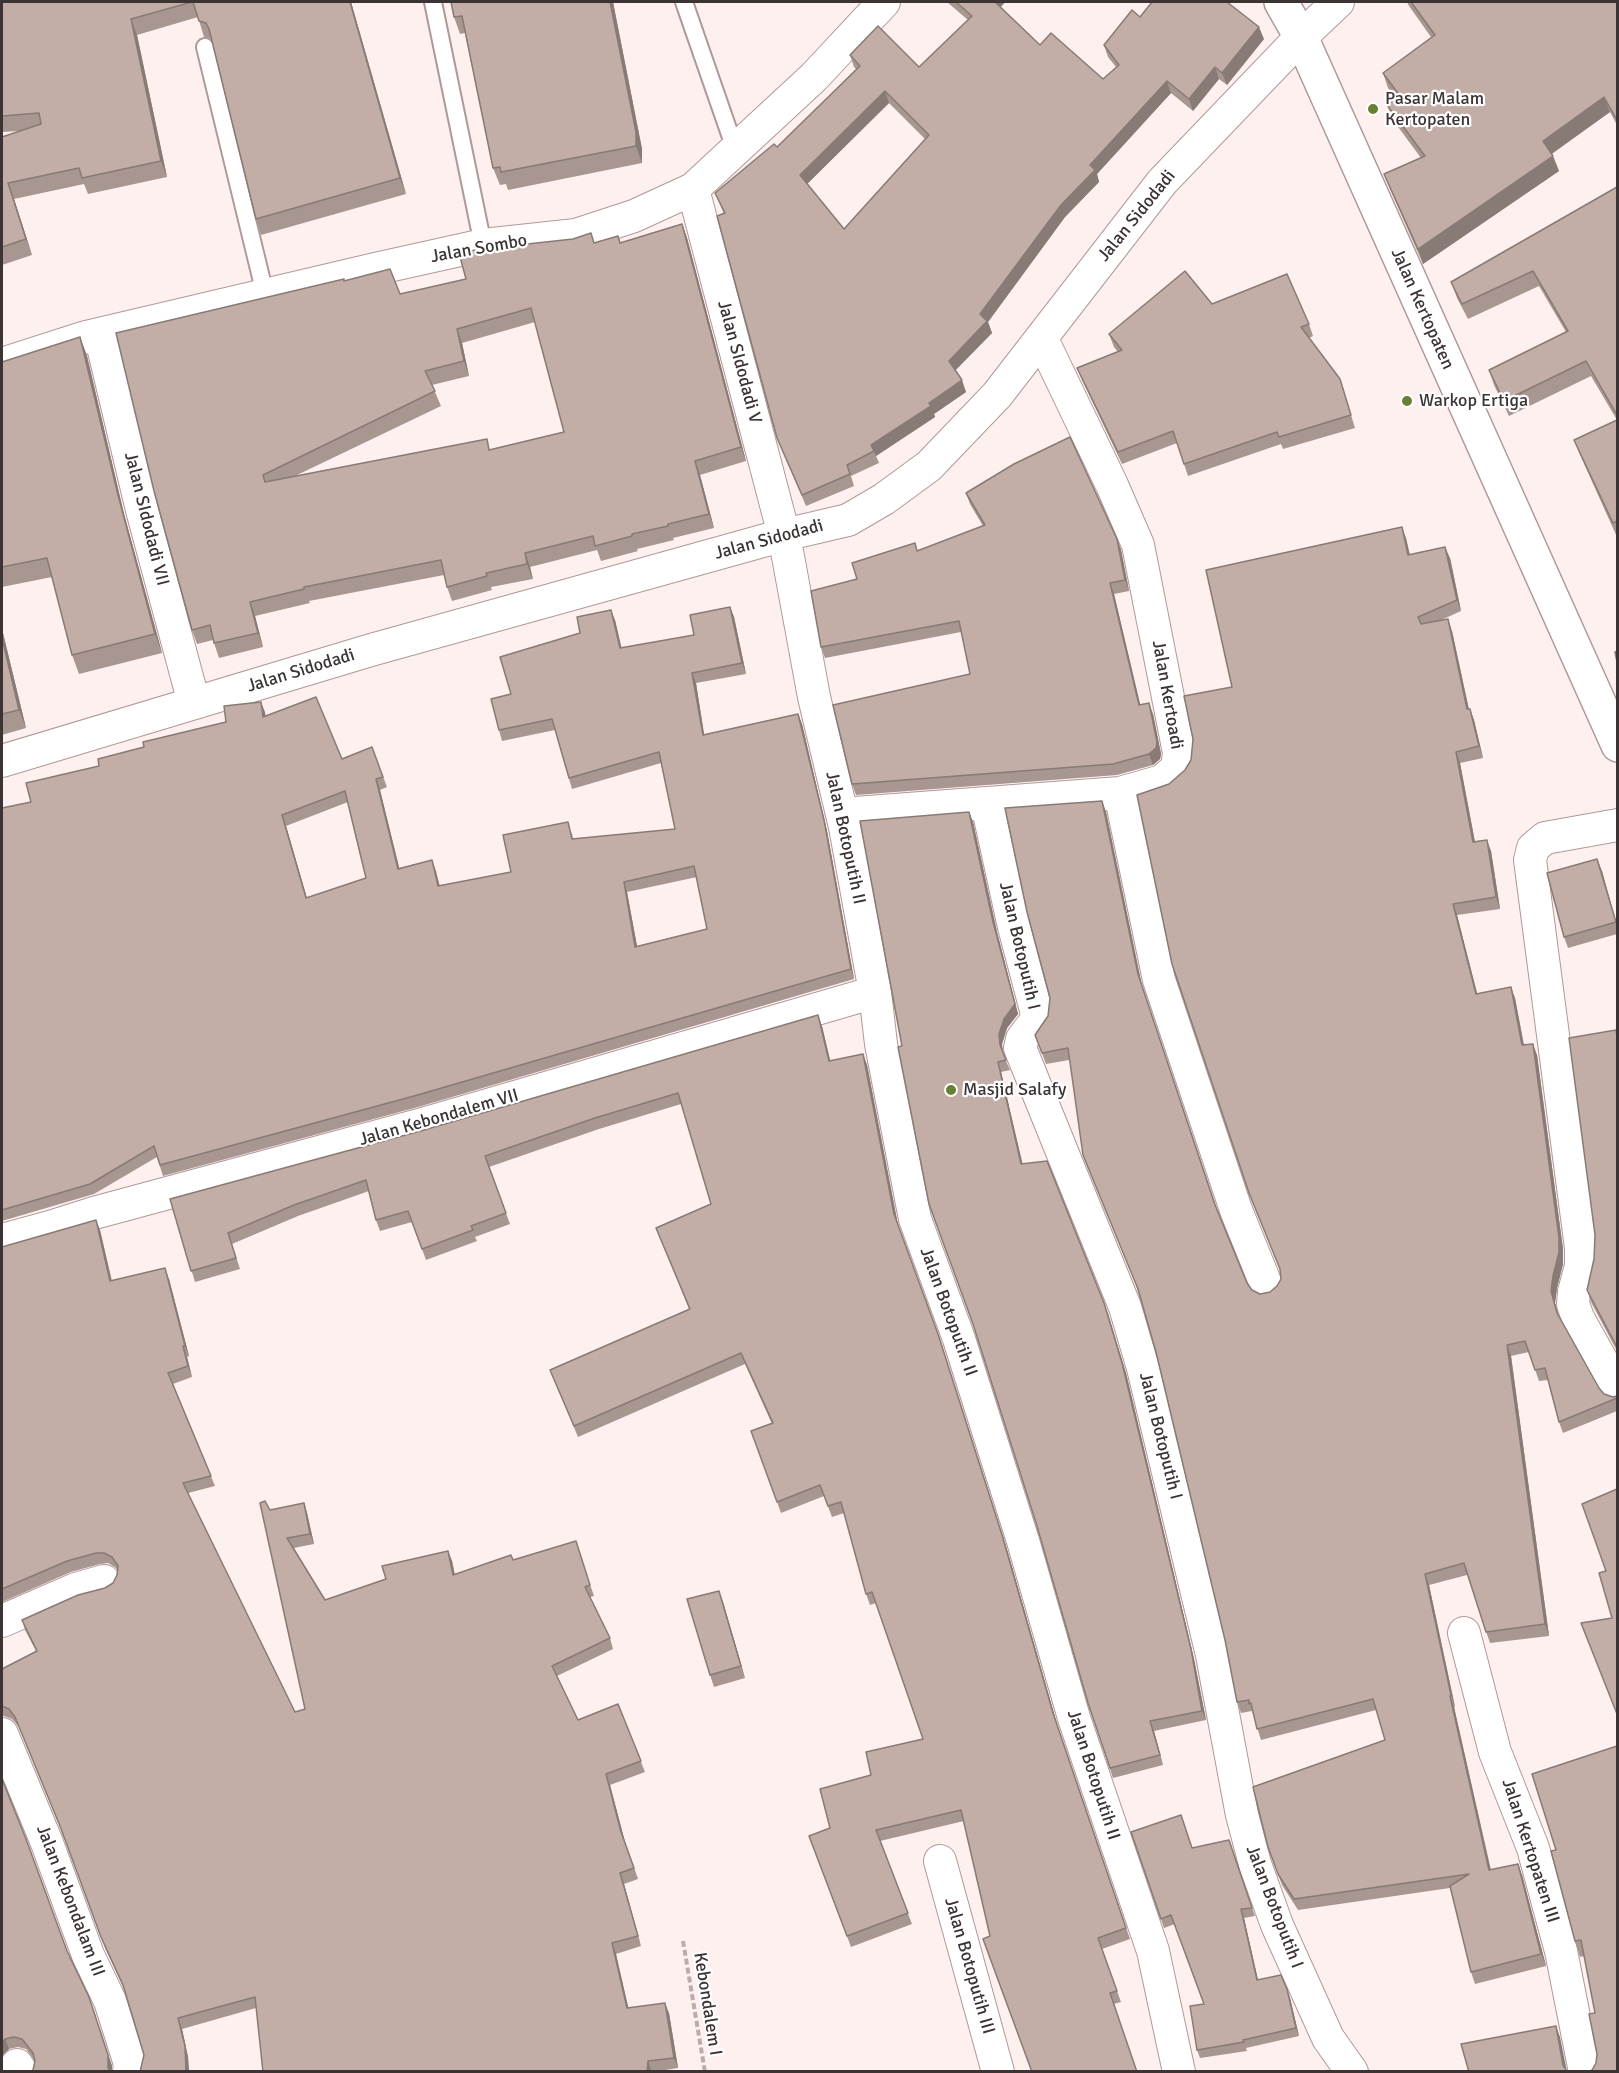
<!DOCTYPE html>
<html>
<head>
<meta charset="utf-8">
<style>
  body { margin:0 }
  #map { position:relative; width:1619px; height:2073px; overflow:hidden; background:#fff0f0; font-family:Signika,sans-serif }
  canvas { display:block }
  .frame { position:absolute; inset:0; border:3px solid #3c3333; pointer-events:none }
</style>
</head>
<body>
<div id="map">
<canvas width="1619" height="2073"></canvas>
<div class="frame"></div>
</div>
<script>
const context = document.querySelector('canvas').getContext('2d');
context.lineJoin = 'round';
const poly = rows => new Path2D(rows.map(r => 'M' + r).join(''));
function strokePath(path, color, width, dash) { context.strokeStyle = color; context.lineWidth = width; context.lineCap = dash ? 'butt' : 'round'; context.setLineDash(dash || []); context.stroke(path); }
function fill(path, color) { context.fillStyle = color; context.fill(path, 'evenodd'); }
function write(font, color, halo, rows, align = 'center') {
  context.font = font + ' Signika,sans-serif'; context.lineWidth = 4.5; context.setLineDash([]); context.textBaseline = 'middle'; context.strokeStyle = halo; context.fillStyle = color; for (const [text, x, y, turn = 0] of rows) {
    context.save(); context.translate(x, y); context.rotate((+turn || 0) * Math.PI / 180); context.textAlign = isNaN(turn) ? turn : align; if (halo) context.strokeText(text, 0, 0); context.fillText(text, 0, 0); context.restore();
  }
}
const path = poly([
  [683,1941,705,2072]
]);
const lane = poly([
  [433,2,483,245],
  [684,2,735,149],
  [205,47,265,294]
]);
const street = poly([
  [693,189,784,535,814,697,845,827,875,992,881,1044,915,1219,959,1339,1023,1541,1074,1718,1153,1951,1179,2072],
  [100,334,142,510,194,703],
  [2,364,86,337,375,269,483,245,576,235,634,216,693,189,814,77,884,2],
  [2,761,371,650,784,535,848,520,884,499,929,466,997,395,1162,182,1301,37,1338,2],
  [1120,793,1159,980,1236,1210,1267,1287],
  [987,804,1014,927,1037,1014,1035,1022,1022,1039,1020,1048,1125,1307,1143,1368,1212,1655,1242,1815,1255,1864,1277,1925,1328,2038,1352,2072],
  [842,814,1120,793,1162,781,1177,768,1179,753,1138,545,1112,485,1042,339],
  [1618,825,1545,838,1533,848,1530,860,1581,1248,1581,1266,1574,1292,1573,1304,1578,1318,1618,1390],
  [2,1240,50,1227,94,1213,423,1124,875,992],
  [2,1621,76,1589,104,1581],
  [1464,1633,1495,1752,1533,1848,1561,1951,1585,2072],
  [2,1734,47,1843,88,1955,110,2001,130,2064,129,2072],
  [940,1861,998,2072],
  [17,2065,21,2072]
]);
const secondary = poly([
  [1281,2,1301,37,1618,745]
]);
const wall = poly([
  [2,2,351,2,406,194,261,235,256,219,212,39,204,37,198,17,137,35,167,177,88,194,84,184,14,199,32,255,2,265,2,137,20,131,2,132],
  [451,2,613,2,642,149,642,163,508,190,506,184,500,185,493,168,465,33,460,34,454,17],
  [947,2,1005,2,1001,7,1040,45,1103,79,1116,67,1108,57,1104,45,1140,17,1264,39,1227,85,1219,79,1193,111,1171,93,1097,174,1099,182,1065,217,988,322,992,333,955,370,966,392,934,414,935,417,876,456,879,463,851,476,854,486,806,506,777,438,724,214,715,193,777,147,856,69,854,67,850,55,919,67,968,20],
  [889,103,925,139,844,229,807,184],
  [1407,2,1617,2,1617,125,1610,112,1552,154,1559,171,1423,264,1390,189,1384,174,1421,158,1393,120,1387,105,1396,98,1388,88,1383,73,1431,37,1409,6],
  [1617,187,1617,537,1580,455,1574,440,1617,420,1591,376,1509,416,1494,385,1489,370,1566,332,1539,286,1468,319,1457,298,1451,282],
  [682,224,687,238,746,461,700,475,714,528,673,538,674,540,637,549,638,551,601,561,597,550,530,567,533,579,491,587,492,590,452,601,447,587,444,575,309,601,310,603,255,616,263,647,219,658,213,640,197,644,192,630,345,281,400,294,466,279,595,243,620,243],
  [535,322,564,432,491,450,295,476,441,406,432,385,469,376,462,343],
  [1212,304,1309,324,1313,336,1309,338,1340,379,1355,428,1283,449,1281,444,1188,476,1177,443,1122,464,1082,380,1077,368,1118,352,1114,347,1109,334],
  [80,337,87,356,124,514,162,653,79,674,72,655,52,577,2,587,2,362],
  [966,493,1117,539,1121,550,1129,591,1114,594,1140,705,1153,714,1161,754,1160,759,1153,765,1117,775,856,795,852,784,970,674,961,632,825,658,821,647,857,579,917,551,983,526,970,504],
  [1406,538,1410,555,1450,558,1461,611,1439,621,1452,631,1469,709,1474,720,1483,758,1460,763,1475,842,1491,851,1500,909,1457,915,1477,993,1515,998,1524,1045,1537,1055,1563,1249,1563,1264,1557,1288,1555,1303,1559,1316,1599,1388,1604,1394,1613,1397,1617,1396,1617,1411,1563,1433,1559,1422,1548,1380,1539,1381,1529,1352,1511,1356,1549,1636,1490,1643,1467,1575,1429,1585,1455,1707,1454,1707,1491,1870,1522,1875,1546,1966,1475,1984,1471,1972,1450,1888,1298,1910,1282,1885,1268,1847,1385,1740,1376,1710,1261,1740,1252,1711,1241,1713,1237,1702,1225,1640,1156,1352,1069,1060,1046,1064,1035,1035,1048,1016,1102,801,1106,812,1142,986,1217,1209,1247,1283,1252,1290,1260,1294,1270,1292,1277,1286,1281,1279,1280,1271,1169,784,1185,770,1232,687],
  [730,607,734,617,746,674,696,683,704,735,798,714,802,724,827,831,854,979,418,1107,163,1176,157,1157,94,1194,2,1221,2,808,31,802,99,766,144,747,226,722,265,712,265,716,342,759,372,747,387,787,380,790,399,868,432,860,440,886,511,872,572,833,573,839,675,829,661,763,572,789,555,730,502,741,499,730,511,694,580,633,615,620,621,648,694,635],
  [348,802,366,878,307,898,286,826],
  [697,877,707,929,637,946,627,892],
  [2,629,26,728,2,735],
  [969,812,973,822,997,932,1018,1014,1007,1028,1002,1044,1003,1054,1010,1070,1001,1072,1022,1164,1104,1303,1108,1313,1126,1373,1194,1659,1206,1720,1154,1731,1163,1765,1113,1778,1088,1703,902,1046],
  [1602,871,1617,925,1617,934,1568,948,1564,937],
  [822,1026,830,1061,863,1054,867,1065,898,1225,942,1345,1006,1546,1057,1724,1130,1939,1102,1949,1121,2002,1114,2004,990,1936,964,1821,880,1841,912,1924,851,1947,809,1836,830,1828,871,1775,923,1739,876,1603,870,1605,866,1594,844,1513,832,1517,824,1496,781,1513,751,1431,772,1424,745,1364,578,1437,550,1370,689,1309,656,1228,711,1204,681,1104,599,1129,489,1167,510,1224,475,1237,477,1241,426,1260,412,1222,380,1231,376,1220,369,1191,298,1216,232,1244,240,1269,195,1282,170,1199],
  [1617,1033,1617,1351,1591,1302,1587,1290,1594,1259],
  [100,1230,112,1281,169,1279,189,1356,187,1357,192,1377,173,1384,215,1486,188,1493,295,1712,305,1709,270,1510,304,1503,307,1513,314,1544,294,1548,325,1600,386,1579,448,1551,452,1561,455,1575,513,1560,579,1552,594,1596,590,1597,610,1638,613,1649,557,1676,578,1720,618,1704,645,1772,610,1785,625,1842,638,1879,624,1884,641,1946,616,1954,628,2008,669,2013,678,2068,653,2072,263,2072,256,2008,182,2029,188,2057,189,2072,140,2072,144,2055,125,1991,105,1948,64,1836,19,1727,12,1719,4,1716,2,1716,2,1669,36,1651,25,1630,22,1620,105,1588,113,1583,117,1575,117,1570,116,1568,108,1563,100,1564,71,1572,2,1602,2,1247],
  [723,1602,745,1678,714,1687,710,1675],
  [2,1779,67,1951,89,1997,112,2066,112,2072,31,2072,33,2070,35,2061,26,2049,18,2047,9,2049,2,2056],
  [1131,1832,1193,1848,1229,1840,1255,1916,1244,1918,1258,1980,1290,1998,1299,2036,1246,2048,1247,2051,1200,2058,1197,2050,1204,2004,1175,1924,1164,1928],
  [1556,1850,1617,2072,1592,2070,1596,2063,1597,2054,1595,2013,1584,1956,1580,1957,1575,1941]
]);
const shadedWall = poly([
  [350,2,351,2,406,194,400,178],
  [610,2,613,2,642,149,642,163,636,146],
  [993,2,1005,2,997,11],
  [131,19,137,35,167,177,161,161],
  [1259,27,1264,39,1227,85,1222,73],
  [1215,67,1219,79,1193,111,1189,99],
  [1167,81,1171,93,1097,174,1099,182,1065,217,988,322,992,333,953,373,949,361,980,314,1090,165],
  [885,91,889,103,804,187,800,175],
  [1604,97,1610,112,1548,156,1543,141],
  [1553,156,1559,171,1423,264,1418,249],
  [8,183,14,199,32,255,26,239],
  [682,224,687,238,746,461,741,447],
  [457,329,462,343,469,376,464,361],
  [80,337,87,356,124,514,162,653,155,634,118,495],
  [962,380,966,392,934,414,935,417,876,456,871,445],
  [695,461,700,475,714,528,709,514],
  [1402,527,1406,538,1412,566,1408,555],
  [1117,539,1121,550,1129,591,1125,580],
  [1445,547,1450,558,1461,611,1457,600],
  [525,553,530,567,533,579,527,564],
  [1110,583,1114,594,1143,716,1139,705],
  [250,602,255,616,263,647,258,633],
  [730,607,734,617,746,674,742,663],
  [611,610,615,620,624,658,620,648],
  [1448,619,1452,631,1471,720,1467,709],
  [2,629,26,728,19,710,2,638],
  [692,673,696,683,706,746,703,735],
  [261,702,265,712,267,728,263,717],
  [1149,703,1153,714,1161,754,1160,759,1153,765,1149,754],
  [1470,709,1474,720,1483,758,1479,746],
  [798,714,802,724,827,831,854,979,851,969],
  [1456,752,1460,763,1477,853,1473,842],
  [376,779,380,790,402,879,398,869],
  [1102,801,1106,812,1142,986,1138,974],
  [969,812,973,822,997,932,1018,1014,1007,1028,1002,1044,1003,1055,1000,1045,993,922],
  [282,815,286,826,310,909,306,898],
  [1487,840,1491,851,1500,909,1496,897],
  [1597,859,1602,871,1617,927,1616,922],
  [432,860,436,871,442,897,438,886],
  [624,882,627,892,639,957,635,947],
  [1453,904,1457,915,1480,1005,1476,994],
  [1511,987,1515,998,1526,1057,1522,1045],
  [818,1015,822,1026,833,1072,829,1061],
  [1533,1044,1537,1055,1563,1249,1563,1264,1557,1288,1555,1303,1561,1324,1551,1291],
  [863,1054,867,1065,898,1225,894,1214],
  [998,1062,1001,1072,1025,1174,1021,1164],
  [96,1220,100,1230,114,1292,110,1281],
  [165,1268,169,1279,189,1356,185,1346],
  [1104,1303,1126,1373,1194,1659,1206,1720,1202,1711],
  [938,1334,1006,1546,1057,1724,1130,1939,1053,1713],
  [1507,1345,1511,1356,1549,1636,1545,1624],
  [183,1346,187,1357,192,1377,188,1366],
  [304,1503,307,1513,314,1544,310,1534],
  [448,1551,452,1561,457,1586,453,1575],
  [1425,1574,1429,1585,1455,1707,1451,1695],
  [719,1591,723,1602,745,1678,741,1666],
  [1450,1696,1454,1707,1493,1881,1489,1870],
  [1150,1721,1154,1731,1163,1765,1160,1755],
  [606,1774,610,1785,625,1842,638,1879,621,1832],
  [1518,1864,1522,1875,1546,1966,1541,1954],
  [620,1873,624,1884,641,1946,638,1936],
  [1241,1909,1244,1918,1260,1989,1257,1980],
  [612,1943,616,1954,631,2019,627,2008],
  [1287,1989,1290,1998,1299,2036,1296,2028],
  [89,1997,112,2066,112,2072,110,2072],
  [665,2003,669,2013,678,2068,674,2058],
  [178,2018,182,2029,188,2057,189,2072,186,2072],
  [1556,2026,1560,2037,1567,2072,1563,2065],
  [5,2039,9,2049,2,2056,2,2042],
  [648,2061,652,2072,647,2072]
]);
const building = poly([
  [2,2,192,2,131,19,161,161,82,178,79,168,8,183,26,239,2,247,2,137,41,124,39,113,2,116,2,2],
  [193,2,350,2,400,178,256,219,209,29,206,23,199,21,193,2],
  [451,2,610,2,636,132,636,146,501,172,500,167,493,168,462,16,454,17,451,2],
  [956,2,995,2,1040,45,1051,33,1103,79,1119,65,1104,45,1132,10,1140,17,1152,2,1227,2,1259,27,1222,73,1215,67,1189,99,1167,81,1090,165,1095,170,1061,205,980,314,987,321,949,361,962,380,929,403,931,406,871,445,874,451,847,465,850,474,802,495,777,438,717,216,725,213,715,193,774,144,777,147,860,66,850,55,878,26,919,67,972,16,956,2],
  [885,91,929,135,844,229,800,175,885,91],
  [1411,2,1617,2,1617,120,1604,97,1543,141,1553,156,1418,249,1384,174,1425,156,1387,105,1400,96,1383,73,1435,35,1411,2],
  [1617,187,1617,415,1586,361,1504,401,1489,370,1568,331,1533,271,1462,304,1451,282,1617,187],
  [682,224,741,447,695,461,709,514,668,524,668,526,632,534,632,536,595,546,593,536,525,553,527,564,486,573,487,576,447,587,441,560,304,587,304,589,250,602,258,633,214,643,210,625,192,630,154,491,116,333,344,279,344,281,390,269,400,294,466,279,459,253,481,249,573,239,591,233,594,243,618,236,620,243,682,224],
  [531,308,564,432,489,450,487,439,265,482,263,475,435,391,425,371,464,361,457,329,531,308],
  [1185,271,1212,304,1287,274,1309,324,1301,327,1340,379,1351,415,1279,437,1277,432,1184,464,1173,431,1118,452,1077,368,1122,350,1109,334,1185,271],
  [80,337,118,495,155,634,72,655,47,558,2,567,2,362,80,337],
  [1617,420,1617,521,1613,523,1574,440,1617,420],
  [1070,437,1117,539,1125,580,1110,583,1139,705,1149,703,1157,742,1156,748,1149,754,1113,764,852,784,833,705,970,674,959,621,821,647,811,591,857,579,852,563,915,543,917,551,985,525,966,493,1014,464,1070,437],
  [1402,527,1408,555,1445,547,1457,600,1418,617,1421,624,1448,619,1467,709,1470,709,1479,746,1456,752,1473,842,1487,840,1496,897,1453,904,1476,994,1511,987,1522,1045,1533,1044,1559,1238,1559,1252,1553,1276,1551,1291,1557,1313,1599,1388,1604,1394,1613,1397,1617,1396,1617,1398,1559,1422,1545,1368,1535,1370,1525,1341,1507,1345,1545,1624,1486,1632,1464,1563,1425,1574,1451,1695,1450,1696,1489,1870,1518,1864,1541,1954,1471,1972,1450,1886,1469,1874,1294,1899,1278,1874,1268,1847,1253,1787,1385,1740,1373,1699,1257,1729,1251,1703,1249,1704,1249,1700,1237,1702,1225,1640,1156,1352,1138,1289,1083,1155,1068,1048,1042,1053,1035,1035,1048,1016,1050,998,1027,912,1005,808,1102,801,1138,974,1215,1205,1247,1283,1252,1290,1260,1294,1270,1292,1277,1286,1281,1279,1280,1269,1249,1193,1172,964,1137,795,1169,784,1185,770,1191,760,1193,739,1184,696,1232,687,1206,570,1402,527],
  [730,607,742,663,692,673,703,735,798,714,824,820,851,969,414,1096,160,1165,154,1146,90,1184,2,1210,2,808,31,802,26,783,99,766,98,759,144,747,143,742,226,722,224,706,261,702,263,717,316,697,342,759,372,747,383,777,376,779,398,869,432,860,438,886,511,872,503,835,568,822,572,839,675,829,659,752,569,778,552,719,499,730,491,699,511,694,500,657,580,633,577,617,611,610,620,648,694,635,690,615,730,607],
  [345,791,366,878,306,898,282,815,345,791],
  [694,866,707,929,635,947,624,882,694,866],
  [2,638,19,710,2,714,2,638],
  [1617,651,1617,662,1615,652,1617,651],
  [969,812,993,922,1015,1004,1004,1019,999,1034,1000,1045,1006,1060,998,1062,1021,1164,1047,1161,1104,1303,1122,1363,1191,1649,1202,1711,1150,1721,1160,1755,1110,1768,1088,1703,1037,1526,973,1324,929,1204,898,1047,902,1046,860,821,969,812],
  [1597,859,1616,922,1564,937,1547,873,1597,859],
  [818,1015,829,1061,863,1054,894,1214,938,1334,1002,1535,1053,1713,1126,1928,1098,1938,1117,1991,1110,1993,1137,2072,1032,2072,983,1939,990,1936,961,1810,876,1830,908,1913,847,1936,809,1836,830,1828,820,1789,871,1775,866,1752,923,1739,872,1592,866,1594,841,1502,828,1506,820,1485,777,1502,751,1431,773,1423,741,1353,574,1426,550,1370,690,1309,656,1228,711,1204,678,1093,595,1118,485,1156,506,1213,471,1226,473,1230,422,1249,408,1211,376,1220,366,1180,294,1205,228,1233,236,1258,191,1271,170,1199,424,1130,818,1015],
  [1616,1030,1617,1037,1617,1347,1587,1290,1594,1259,1595,1235,1569,1038,1616,1030],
  [96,1220,110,1281,165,1268,185,1346,183,1346,188,1366,168,1373,211,1476,183,1483,295,1712,305,1709,260,1503,265,1501,270,1510,304,1503,310,1534,287,1538,325,1600,386,1579,382,1566,448,1551,453,1575,511,1555,513,1560,576,1541,590,1585,585,1587,610,1638,552,1666,578,1720,618,1704,641,1761,606,1774,621,1832,634,1868,620,1873,638,1936,612,1943,627,2008,665,2003,674,2058,648,2061,647,2072,263,2072,255,1997,178,2018,185,2046,186,2072,140,2072,144,2055,123,1985,101,1937,60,1826,15,1717,9,1709,2,1706,2,1669,37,1651,22,1620,78,1595,105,1588,113,1583,117,1575,118,1566,112,1557,104,1553,96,1553,67,1561,2,1589,2,1247,96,1220],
  [1617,1489,1617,1714,1581,1623,1612,1618,1599,1573,1606,1571,1582,1504,1617,1489],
  [719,1591,741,1666,710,1675,687,1599,719,1591],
  [1617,1746,1617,2072,1588,2072,1592,2070,1596,2063,1597,2054,1589,2014,1595,2013,1581,1940,1575,1941,1551,1851,1556,1850,1532,1774,1617,1746],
  [2,1779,26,1839,67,1951,89,1997,108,2055,108,2068,111,2072,31,2072,33,2070,35,2061,33,2053,22,2039,14,2037,5,2039,2,2042,2,1779],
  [1181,1815,1192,1848,1229,1840,1252,1908,1241,1909,1257,1980,1281,1975,1287,1989,1296,2028,1243,2040,1244,2042,1197,2050,1190,2006,1204,2004,1171,1915,1161,1919,1131,1832,1181,1815],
  [1556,2026,1563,2065,1567,2072,1469,2072,1461,2044,1556,2026]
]);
const markers = [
  [1373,109,6,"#678134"],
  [1407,401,6,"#678134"],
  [951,1090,6,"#678134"]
];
const poiNames = [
  ["Pasar Malam",1385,99],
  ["Kertopaten",1385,120],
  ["Warkop Ertiga",1419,401],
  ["Masjid Salafy",963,1090]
];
const streetNames = [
  ["Jalan Sidodadi",1137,216,-51],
  ["Jalan Sombo",479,249,-10],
  ["Jalan Kertopaten",1422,309,66],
  ["Jalan SIdodadi V",739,362,75],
  ["Jalan SIdodadi VII",146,519,76],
  ["Jalan Sidodadi",769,540,-15],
  ["Jalan Sidodadi",301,671,-17],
  ["Jalan Kertoadi",1167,695,80],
  ["Jalan Botoputih II",845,838,78],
  ["Jalan Botoputih I",1019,946,77],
  ["Jalan Kebondalem VII",439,1118,-16],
  ["Jalan Botoputih II",948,1312,70],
  ["Jalan Botoputih I",1160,1436,76],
  ["Jalan Botoputih II",1093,1775,72],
  ["Jalan Kertopaten III",1530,1851,72],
  ["Jalan Kebondalam III",70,1901,69],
  ["Jalan Botoputih I",1274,1907,69],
  ["Jalan Botoputih III",969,1966,74],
  ["Kebondalem I",707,2004,81]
];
strokePath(lane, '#af9998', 20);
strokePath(street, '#af9998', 34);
strokePath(secondary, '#af9998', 36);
strokePath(path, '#b9acac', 4, [6, 3]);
strokePath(lane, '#fff', 16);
strokePath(street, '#fff', 32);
strokePath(secondary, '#fff', 33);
fill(wall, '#a89690');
fill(shadedWall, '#887a75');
fill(building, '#c3aea7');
strokePath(building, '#887a75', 1.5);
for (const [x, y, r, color] of markers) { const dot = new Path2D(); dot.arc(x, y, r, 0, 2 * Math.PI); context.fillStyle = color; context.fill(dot); strokePath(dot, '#fff', 2); }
write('18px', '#3c3333', '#fff', poiNames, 'left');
write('18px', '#3c3333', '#fff', streetNames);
</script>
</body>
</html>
